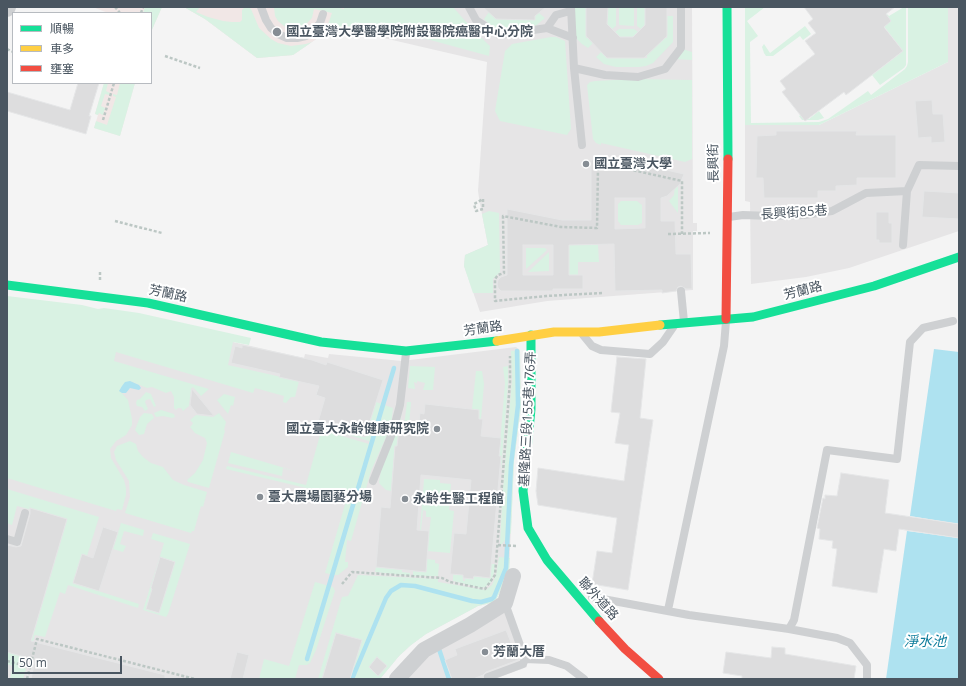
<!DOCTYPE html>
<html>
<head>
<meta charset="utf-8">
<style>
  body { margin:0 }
  #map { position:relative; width:966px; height:686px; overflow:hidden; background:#f4f4f4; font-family:"Open Sans","Noto Sans TC",sans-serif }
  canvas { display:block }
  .frame { position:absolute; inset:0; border:8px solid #4a5661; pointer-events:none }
  .legend { position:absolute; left:12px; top:12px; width:140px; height:72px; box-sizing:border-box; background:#fff; border:1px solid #b7bbc0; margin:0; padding:5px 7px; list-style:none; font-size:12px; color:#4a5661 }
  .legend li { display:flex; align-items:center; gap:8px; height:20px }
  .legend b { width:20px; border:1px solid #b7bbc0 }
  .scale { position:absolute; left:12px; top:656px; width:110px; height:18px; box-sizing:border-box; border:2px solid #4a5661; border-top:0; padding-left:5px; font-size:12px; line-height:14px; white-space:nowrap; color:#4a5661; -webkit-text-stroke:3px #fff; paint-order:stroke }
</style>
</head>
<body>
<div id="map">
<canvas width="966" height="686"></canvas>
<div class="frame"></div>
<ul class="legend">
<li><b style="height:5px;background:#16e098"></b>順暢</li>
<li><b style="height:5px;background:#ffcf43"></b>車多</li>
<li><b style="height:5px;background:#f24e42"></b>壅塞</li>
</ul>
<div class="scale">50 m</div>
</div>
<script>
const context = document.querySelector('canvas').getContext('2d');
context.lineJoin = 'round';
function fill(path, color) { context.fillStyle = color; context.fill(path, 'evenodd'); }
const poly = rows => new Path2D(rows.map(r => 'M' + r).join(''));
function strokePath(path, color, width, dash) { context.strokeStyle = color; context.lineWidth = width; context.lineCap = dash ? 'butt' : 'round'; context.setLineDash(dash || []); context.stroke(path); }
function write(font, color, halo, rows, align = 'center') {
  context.font = font + ' "Open Sans","Noto Sans TC",sans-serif'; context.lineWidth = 4; context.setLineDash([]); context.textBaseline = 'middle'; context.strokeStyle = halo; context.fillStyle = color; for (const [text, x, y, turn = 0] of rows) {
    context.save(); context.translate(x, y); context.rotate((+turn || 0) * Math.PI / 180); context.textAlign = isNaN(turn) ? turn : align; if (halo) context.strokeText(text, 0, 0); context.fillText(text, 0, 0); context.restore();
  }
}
const education = poly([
  [184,7,692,7,693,223,697,223,697,231,693,231,693,290,547,301,480,312,464,266,465,255,488,245,480,204,478,191,487,62,345,29,322,35,293,55,257,58,205,19],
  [948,7,959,7,959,231,849,268,806,277,751,284,750,202,745,201,745,125,819,125,948,62],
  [7,301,233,342,304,358,305,354,328,358,329,354,402,361,516,347,520,350,521,407,514,461,509,572,495,602,478,606,426,634,411,645,399,656,380,679,7,679],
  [504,611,525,651,527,667,495,679,402,679,415,664]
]);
const medical = poly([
  [93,7,162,7,151,32,151,13,108,13],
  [184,7,344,7,345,29,322,35,293,55,257,58,205,19],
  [104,83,135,83,120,136,94,128,98,115,95,114]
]);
const green = poly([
  [145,7,162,7,151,32,151,13,143,13],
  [184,7,200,7,196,12,208,17,223,21,232,22,240,22,242,20,242,10,245,7,248,7,251,9,259,28,271,39,278,43,291,46,306,44,312,42,293,55,257,58,205,19],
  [274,7,336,7,344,9,344,7,453,7,474,31,490,46,489,56,379,26,376,36,345,29,322,35,327,27,332,13,314,9,312,18,307,23,302,26,296,28,289,28,284,26,278,21,275,16],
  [575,7,586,7,586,38,592,38,593,43,588,48,582,44,576,38,575,31],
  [608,7,616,7,616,26,612,29,607,25],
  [619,7,634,7,634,26,619,25],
  [637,7,645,7,645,26,641,29,637,26],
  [745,7,765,7,747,21,758,36,750,42,751,123,819,122,828,119,868,91,871,95,905,69,907,66,908,62,908,7,948,7,948,62,819,125,745,125],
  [904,7,906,7,906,65,904,68,880,85,872,75,903,51,879,20,887,14,889,16],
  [489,12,494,13,495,19,534,20,535,14,539,13,545,18,533,28,496,28,492,27,484,19],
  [667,16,673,16,673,42,653,63,646,66,639,67,616,67,604,64,596,57,602,51,607,58,647,58,647,52,661,38,667,38],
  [805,26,811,34,803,40,800,36,773,56,766,56,764,53,762,47,764,44,770,53],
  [619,29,634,29,638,32,634,37,619,37,615,32],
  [551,37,556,37,565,41,571,129,567,135,500,121,495,111,505,51,512,44],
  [679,48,692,52,692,60,673,59],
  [633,79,692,80,692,159,685,162,601,143,601,145,596,143,593,139,587,85,590,82,595,81],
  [104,83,108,83,106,91,110,93,109,95,105,94,101,106,105,108,103,115,99,113,98,115,95,114],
  [120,83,135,83,120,136,94,128,96,121,107,125,116,97,113,96,113,94,117,95],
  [819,111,824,118,818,120,802,120,799,116,804,113,809,119],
  [678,183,678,213,669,201,674,195,675,187],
  [621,201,637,201,642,205,642,223,638,225,621,225,618,221,618,204],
  [489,211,499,213,500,272,493,279,493,293,473,293,464,266,465,255,488,245,482,214],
  [561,245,598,245,599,262,578,262,578,275,569,275,569,252],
  [526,248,545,248,547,250,526,269],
  [549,252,549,271,528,272],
  [7,296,82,305,98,309,104,308,139,313,251,338,249,345,233,342,228,365,299,381,295,397,291,397,286,403,283,402,284,396,255,388,253,393,116,352,114,361,209,389,201,396,193,387,191,389,189,406,183,411,181,408,178,408,176,410,174,408,174,397,171,391,166,393,152,387,147,388,130,381,120,391,128,400,132,419,132,425,126,435,116,441,110,449,111,458,124,480,126,488,126,495,122,510,117,509,116,511,7,478],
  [520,350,521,407,514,461,511,533,502,544,500,544,503,488,512,380,511,351],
  [410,366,435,367,433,390,423,390,425,383,417,381,417,383,414,382,415,389,408,388],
  [508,366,508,383,501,472,501,456,499,456,505,383,503,367],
  [476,371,482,371,484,384,481,419,479,419,479,410,472,409],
  [146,392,151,394,156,406,154,407,150,399,146,400,145,402,148,409,145,411,142,407,137,406,136,403,137,400,140,399],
  [224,394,235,397,233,406,231,405,228,414,217,400],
  [376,402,393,408,391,426,371,471,351,541,347,540,345,562,348,562,348,567,338,575,334,575,325,573,346,501,344,500,344,497,226,469,227,466,306,485,322,428,328,430,328,432,369,444,369,441,336,431,337,428,365,437],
  [407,402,411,402,409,426,404,426],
  [161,410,174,414,175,417,172,418,163,416,156,417,154,413],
  [402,410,397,446,395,446,391,491,386,490,379,483,381,470],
  [144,413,152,414,154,418,147,424,144,434,139,435,135,430,140,417],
  [219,413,226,422,224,430,225,431,209,488,188,482,187,480,195,473,203,460,207,443,205,438,195,433,190,427,192,425,193,423,190,420,196,415,213,417],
  [130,441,136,444,138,451,143,457,151,463,163,467,173,480,184,485,207,492,203,507,201,506,194,531,192,531,191,533,125,513,130,497,129,481,116,460,114,452,117,446],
  [231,452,298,472,283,468,282,476,228,463],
  [424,479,440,480,440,483,451,484,449,510,454,511,450,553,427,551,431,517,426,517,426,511,423,510,421,530,420,530],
  [7,489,99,517,87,556,83,554,73,583,139,604,138,608,68,585,65,594,60,592,45,637,35,635,25,668,26,669,23,679,10,679,13,666,7,664,7,652,32,639,67,519,17,506,12,525,7,523],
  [121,523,144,530,143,536,124,531,120,544,126,546,123,552,113,549],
  [153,533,190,544,168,614,166,617,143,610,164,543,151,539],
  [499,557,510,558,509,572,503,586,495,602,478,606,426,634,411,645,399,656,380,679,318,679,342,597,348,596,358,575,438,579,438,582,486,590,492,585,496,575],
  [427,559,435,560,435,563,439,564,438,576,413,576,413,571,426,572],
  [491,564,495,564,494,573,491,582,485,587,481,588,453,581,453,574,463,575,463,581,465,581,465,578,473,579,474,576,490,578],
  [376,567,402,570,402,572,410,573,410,576,375,572],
  [315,582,333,587,335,591,316,650,310,663,307,665,299,665,295,679,259,679,264,659,289,666]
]);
const water = poly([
  [934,349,959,352,959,524,910,516],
  [130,381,139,385,141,388,139,390,130,388,126,393,122,393,119,391,122,386,125,382],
  [907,531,959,538,959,679,886,679]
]);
const stream = poly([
  [438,646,449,679],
  [307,659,394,368],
  [352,679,386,598,391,591,401,585,415,586,472,601,481,602,492,599,494,597,506,568,511,465,518,405,517,351]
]);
const building = poly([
  [483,7,546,7,535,16,535,20,496,19,483,7],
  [586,7,608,7,607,24,620,37,633,37,645,25,645,7,667,7,667,36,644,58,607,58,586,36,586,7],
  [804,7,895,7,886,14,891,21,884,27,903,51,846,95,844,92,805,121,782,92,786,89,780,81,815,54,805,41,816,33,808,23,813,19,804,7],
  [78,83,99,83,89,116,91,116,86,134,7,111,7,92,70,110,78,83],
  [932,100,933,114,943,114,945,142,931,143,931,137,918,138,915,101,932,100],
  [776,131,857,131,856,135,896,135,896,178,857,178,857,185,836,186,836,191,818,191,818,198,764,198,763,178,756,178,757,136,776,135,776,131],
  [599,155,684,174,680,184,667,196,661,198,661,221,675,221,676,254,691,254,692,289,686,289,681,286,678,287,676,291,662,293,662,290,615,291,614,244,569,245,569,275,583,275,583,289,553,289,553,291,501,291,498,288,497,284,498,280,501,277,507,275,507,209,562,220,591,220,591,161,599,155],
  [615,198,645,198,645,228,615,229,615,198],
  [523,245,553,245,553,275,523,275,523,245],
  [924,191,959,193,959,219,922,217,924,191],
  [876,212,889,212,889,223,892,223,892,243,879,243,879,240,876,240,876,212],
  [242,345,312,360,326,365,327,362,383,380,365,437,318,422,325,398,316,395,319,386,279,377,280,374,231,363,235,346,242,348,242,345],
  [617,357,646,359,640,418,653,420,628,590,592,584,597,551,612,553,617,518,538,505,536,491,538,468,624,481,629,445,615,443,620,413,611,412,617,357],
  [192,389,214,416,197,414,190,405,192,389],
  [425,404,479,410,479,419,483,419,481,436,501,438,499,456,501,456,490,578,474,576,473,579,463,578,463,575,450,574,454,533,466,534,471,480,421,475,417,530,429,531,426,572,376,567,381,507,390,508,395,446,397,446,399,429,418,430,420,413,424,414,425,404],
  [841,473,889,480,885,513,959,524,959,538,899,529,896,551,884,549,877,593,832,586,837,549,832,548,833,541,819,539,820,529,817,528,823,498,825,499,825,495,837,496,841,473],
  [30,508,67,519,31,641,165,675,165,679,31,679,35,660,7,652,7,545,16,547,21,546,30,514,30,508],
  [103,527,118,532,99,591,73,583,82,554,93,558,103,527],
  [160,557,175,562,159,613,146,609,152,589,151,588,160,557],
  [506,630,518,660,486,672,483,675,473,679,452,679,445,660,457,655,455,649,506,630],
  [336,633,362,640,350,679,322,679,336,633],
  [772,647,785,648,785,654,856,666,854,679,742,679,742,676,723,673,726,652,771,658,772,647],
  [237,652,249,655,243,679,230,679,237,652],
  [377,657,387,666,378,676,369,667,377,657]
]);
const path = poly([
  [115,7,120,13],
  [141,13,143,7],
  [7,49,13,52],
  [165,56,200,68],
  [103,120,114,83],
  [483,199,483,209,476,211,474,204,483,199],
  [115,221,162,233],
  [668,234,710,233],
  [100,280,100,271],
  [602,293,546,296,495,301,495,279,498,275,504,273,503,216,561,227,597,228,598,168,605,164,682,181,682,234],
  [498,545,516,546],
  [342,584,352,572,442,578,450,582,485,589,495,575,510,382,510,356],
  [7,661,30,667],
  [27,679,37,639,195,679]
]);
const lane = poly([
  [261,7,266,20,271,28,278,34,287,38,297,38,306,36,314,30,320,23,323,14],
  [469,7,476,20,499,35,547,28,573,38],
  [571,7,574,68,582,145],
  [547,28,556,15,570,11],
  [574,68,605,75,638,77,665,69,681,48,681,7],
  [729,217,743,215,771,216,804,215,832,211,866,193,907,191,919,165,959,166],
  [903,245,907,191],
  [681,291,684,322],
  [583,335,592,346,601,350,650,354,663,342,674,326],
  [373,481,393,431,400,405,406,353],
  [7,539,17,542,25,513],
  [592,597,689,615,789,629,837,638,850,643,867,665,867,679],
  [668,610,724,346,726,321],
  [789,629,794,620,827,450,897,459,910,342,923,328,953,321],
  [525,659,549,660,567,666,584,679],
  [488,677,523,664,525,659,505,603]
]);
const street = poly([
  [7,9,8,7],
  [397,679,424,650,470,625,505,603,513,576]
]);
const fast = poly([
  [727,7,728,159],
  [7,285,148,303,321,342,406,351,497,341],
  [660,325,753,317,874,286,959,257],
  [531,335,531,409,523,491,528,528,547,560,599,621]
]);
const slow = poly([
  [497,341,554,332,599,332,660,325]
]);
const jam = poly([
  [726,319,728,159],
  [599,621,625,649,659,679]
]);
const markers = [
  [277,32,5,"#868d94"],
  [586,164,4,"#868d94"],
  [437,429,4,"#868d94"],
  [260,497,4,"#868d94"],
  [405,499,4,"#868d94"],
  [485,652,4,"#868d94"]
];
const poiNames = [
  ["國立臺灣大學醫學院附設醫院癌醫中心分院",286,32],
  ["國立臺灣大學",594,164],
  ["國立臺大永齡健康研究院",429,429,"right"],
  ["臺大農場園藝分場",268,497],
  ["永齡生醫工程館",413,499],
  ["芳蘭大厝",493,652]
];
const streetNames = [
  ["長興街",714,163,-91],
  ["長興街85巷",794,213,-4],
  ["芳蘭路",803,291,-14],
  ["芳蘭路",168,294,12],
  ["芳蘭路",483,329,-8],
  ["基隆路三段155巷176弄",528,419,-87],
  ["聯外道路",598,599,48]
];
const waterNames = [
  ["淨水池",925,642]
];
fill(education, '#e6e5e6');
fill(medical, '#f1e7e6');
fill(green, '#d9f2e3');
fill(water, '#aee2f0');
strokePath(stream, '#aee2f0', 4.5);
fill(building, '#ddddde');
strokePath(building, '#e5e6e7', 1);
strokePath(path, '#bcc7c4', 2.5, [3, 2]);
strokePath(lane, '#ced0d2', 8);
strokePath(street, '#ced0d2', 16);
strokePath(fast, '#16e098', 9);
strokePath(slow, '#ffcf43', 9);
strokePath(jam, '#f24e42', 9);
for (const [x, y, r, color] of markers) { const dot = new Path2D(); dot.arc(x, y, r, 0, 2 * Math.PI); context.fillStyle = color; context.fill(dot); strokePath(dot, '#fff', 1.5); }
write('bold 13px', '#4a5661', '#fff', poiNames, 'left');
write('13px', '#4a5661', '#fff', streetNames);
write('italic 14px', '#0c7c9b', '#fff', waterNames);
</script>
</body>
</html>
